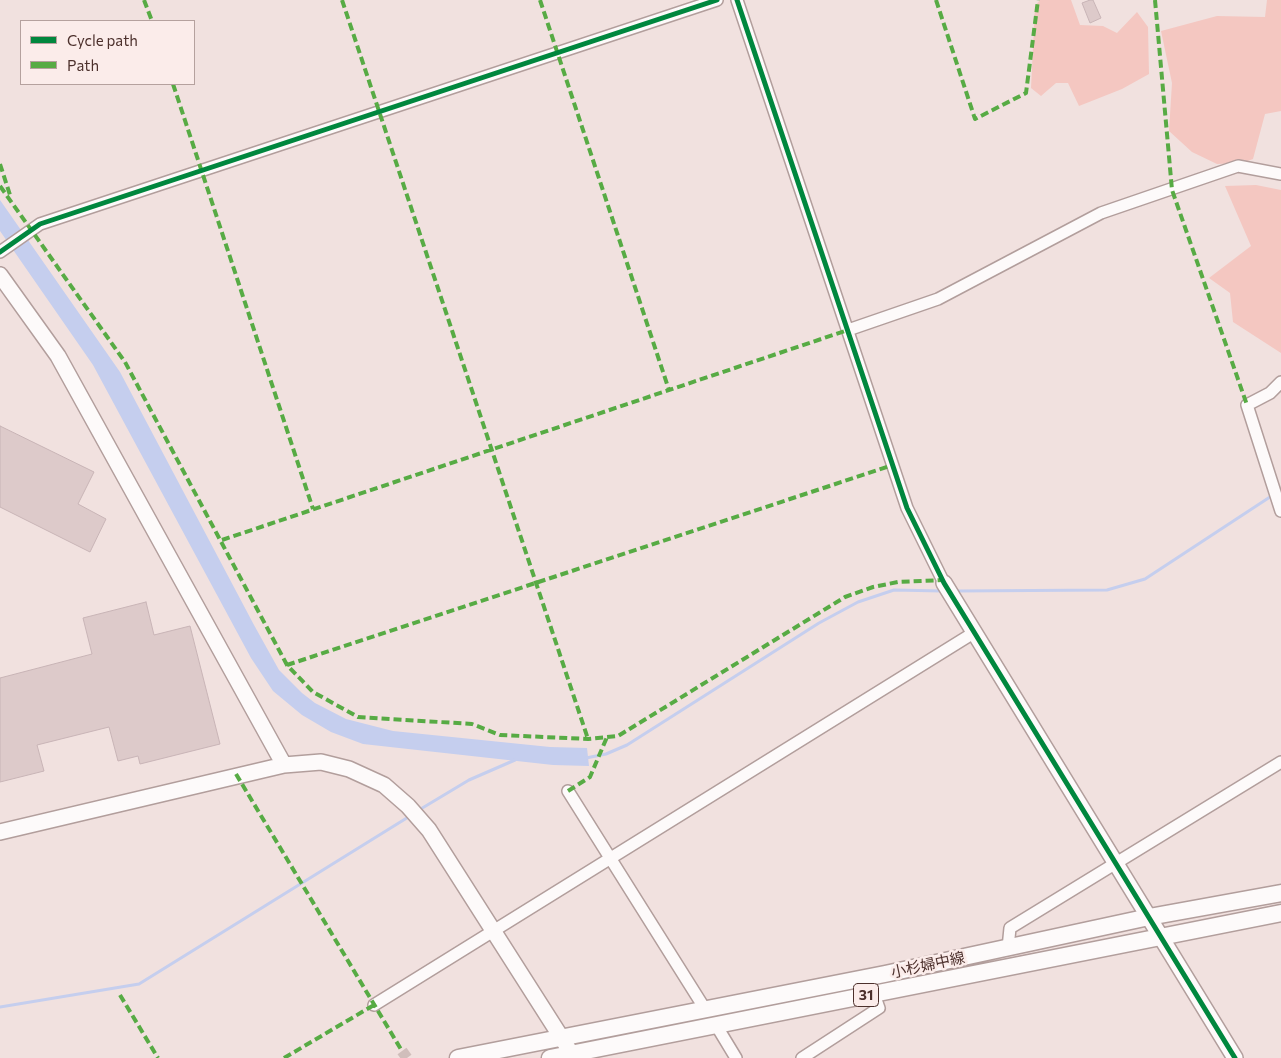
<!DOCTYPE html>
<html>
<head>
<meta charset="utf-8">
<style>
  body { margin:0 }
  #map { position:relative; width:1281px; height:1058px; overflow:hidden; background:#f1e1df; font-family:Commissioner,sans-serif }
  canvas { display:block }
  .legend { position:absolute; left:20px; top:20px; width:175px; height:65px; box-sizing:border-box; background:#fbecea; border:1px solid #b5a19e; margin:0; padding:6px 9px; list-style:none; font-size:15px; color:#4c302c }
  .legend li { display:flex; align-items:center; gap:10px; height:25px }
  .legend b { width:25px; border:1px solid #b5a19e }
</style>
</head>
<body>
<div id="map">
<canvas width="1281" height="1058"></canvas>
<ul class="legend">
<li><b style="height:6px;background:#00873e"></b>Cycle path</li>
<li><b style="height:6px;background:#57ab44"></b>Path</li>
</ul>
</div>
<script>
const context = document.querySelector('canvas').getContext('2d');
context.lineJoin = 'round';
function fill(path, color) { context.fillStyle = color; context.fill(path, 'evenodd'); }
const poly = rows => new Path2D(rows.map(r => 'M' + r).join(''));
function strokePath(path, color, width, dash) { context.strokeStyle = color; context.lineWidth = width; context.lineCap = dash ? 'butt' : 'round'; context.setLineDash(dash || []); context.stroke(path); }
function write(font, color, halo, rows, align = 'center') {
  context.font = font + ' Commissioner,"Noto Sans JP",sans-serif'; context.lineWidth = 5; context.setLineDash([]); context.textBaseline = 'middle'; context.strokeStyle = halo; context.fillStyle = color; for (const [text, x, y, turn = 0] of rows) {
    context.save(); context.translate(x, y); context.rotate((+turn || 0) * Math.PI / 180); context.textAlign = isNaN(turn) ? turn : align; if (halo) context.strokeText(text, 0, 0); context.fillText(text, 0, 0); context.restore();
  }
}
const green = poly([
  [1040,0,1071,0,1080,25,1103,26,1117,33,1137,12,1148,27,1149,74,1122,89,1079,106,1068,83,1056,83,1041,96,1031,88,1035,6],
  [1267,0,1281,0,1281,111,1265,114,1253,159,1242,163,1217,164,1192,152,1169,131,1172,83,1161,31,1217,16,1265,17],
  [1256,185,1281,190,1281,353,1233,322,1230,293,1209,278,1251,246,1225,186]
]);
const water = poly([
  [0,200,120,372,254,625,279,670,302,693,315,703,346,719,393,731,550,747,587,748,589,766,553,765,363,744,331,732,302,715,273,691,251,658,93,365,0,231]
]);
const stream = poly([
  [956,591,1107,590,1145,579,1273,495],
  [586,758,606,754,627,745,819,623,858,602,894,590,942,591],
  [419,810,469,780,515,760],
  [0,1007,139,984,410,816]
]);
const building = poly([
  [1090,0,1093,0,1101,18,1090,23,1082,3,1090,0],
  [0,426,94,472,78,504,106,519,90,552,0,507,0,426],
  [146,602,154,635,190,626,220,744,140,764,138,756,118,761,109,727,37,745,44,771,0,782,0,678,92,654,83,618,146,602]
]);
const streetTunnel = poly([
  [402,1051,407,1058]
]);
const street = poly([
  [737,0,907,508,944,583],
  [0,252,40,224,717,0],
  [848,330,938,299,1101,213,1238,166,1281,174],
  [1281,382,1270,393,1247,405,1281,511],
  [568,791,705,1009],
  [1008,948,1010,928,1281,762],
  [374,1005,975,632],
  [716,1025,736,1058],
  [802,1058,879,1008,874,994]
]);
const secondary = poly([
  [0,275,58,356,284,765],
  [944,583,1235,1058],
  [0,832,284,765,321,762,349,769,384,785,408,806,429,830,568,1048]
]);
const primary = poly([
  [458,1058,885,974,1149,917,1281,893],
  [550,1058,1281,913]
]);
const quiet = poly([
  [144,0,152,21],
  [342,0,588,739],
  [540,0,669,390],
  [936,0,975,119,1026,93,1038,0],
  [1155,0,1172,190,1247,405],
  [173,84,313,509],
  [0,164,10,195],
  [0,186,125,362,287,665,313,692,358,717,472,724,500,735,588,739,618,736,845,597,873,587,898,582,943,580],
  [222,540,848,330],
  [287,665,893,465],
  [236,774,402,1051],
  [568,791,590,777,607,737],
  [120,995,158,1058],
  [284,1058,374,1005]
]);
const cycleway = poly([
  [737,0,907,508,944,583,1235,1058],
  [0,252,40,224,717,0]
]);
const shields = [
  [866,995,25]
];
const shieldNames = [
  ["31",866,995]
];
const streetNames = [
  ["小杉婦中線",928,965,-12]
];
fill(green, '#f4c7c1');
fill(water, '#c5ceee');
strokePath(stream, '#c5ceee', 3);
fill(building, '#ddcaca');
strokePath(building, '#c8b4b6', 1);
strokePath(streetTunnel, '#d0bebb', 11, [11, 5.5]);
strokePath(street, '#b29e9c', 14);
strokePath(secondary, '#b29e9c', 18);
strokePath(primary, '#b29e9c', 19);
strokePath(street, '#fdfafa', 11);
strokePath(secondary, '#fdfafa', 15);
strokePath(primary, '#fdfafa', 16);
strokePath(quiet, '#57ab44', 4, [8, 4]);
strokePath(cycleway, '#00873e', 5);
for (const [x, y, w] of shields) { const box = new Path2D(); box.roundRect(x - w / 2, y - 11.5, w, 23, 4); context.fillStyle = '#fbecea'; context.fill(box); strokePath(box, '#4c302c', 1); }
write('bold 14px', '#4c302c', null, shieldNames);
write('15px', '#4c302c', '#fbecea', streetNames);
</script>
</body>
</html>
